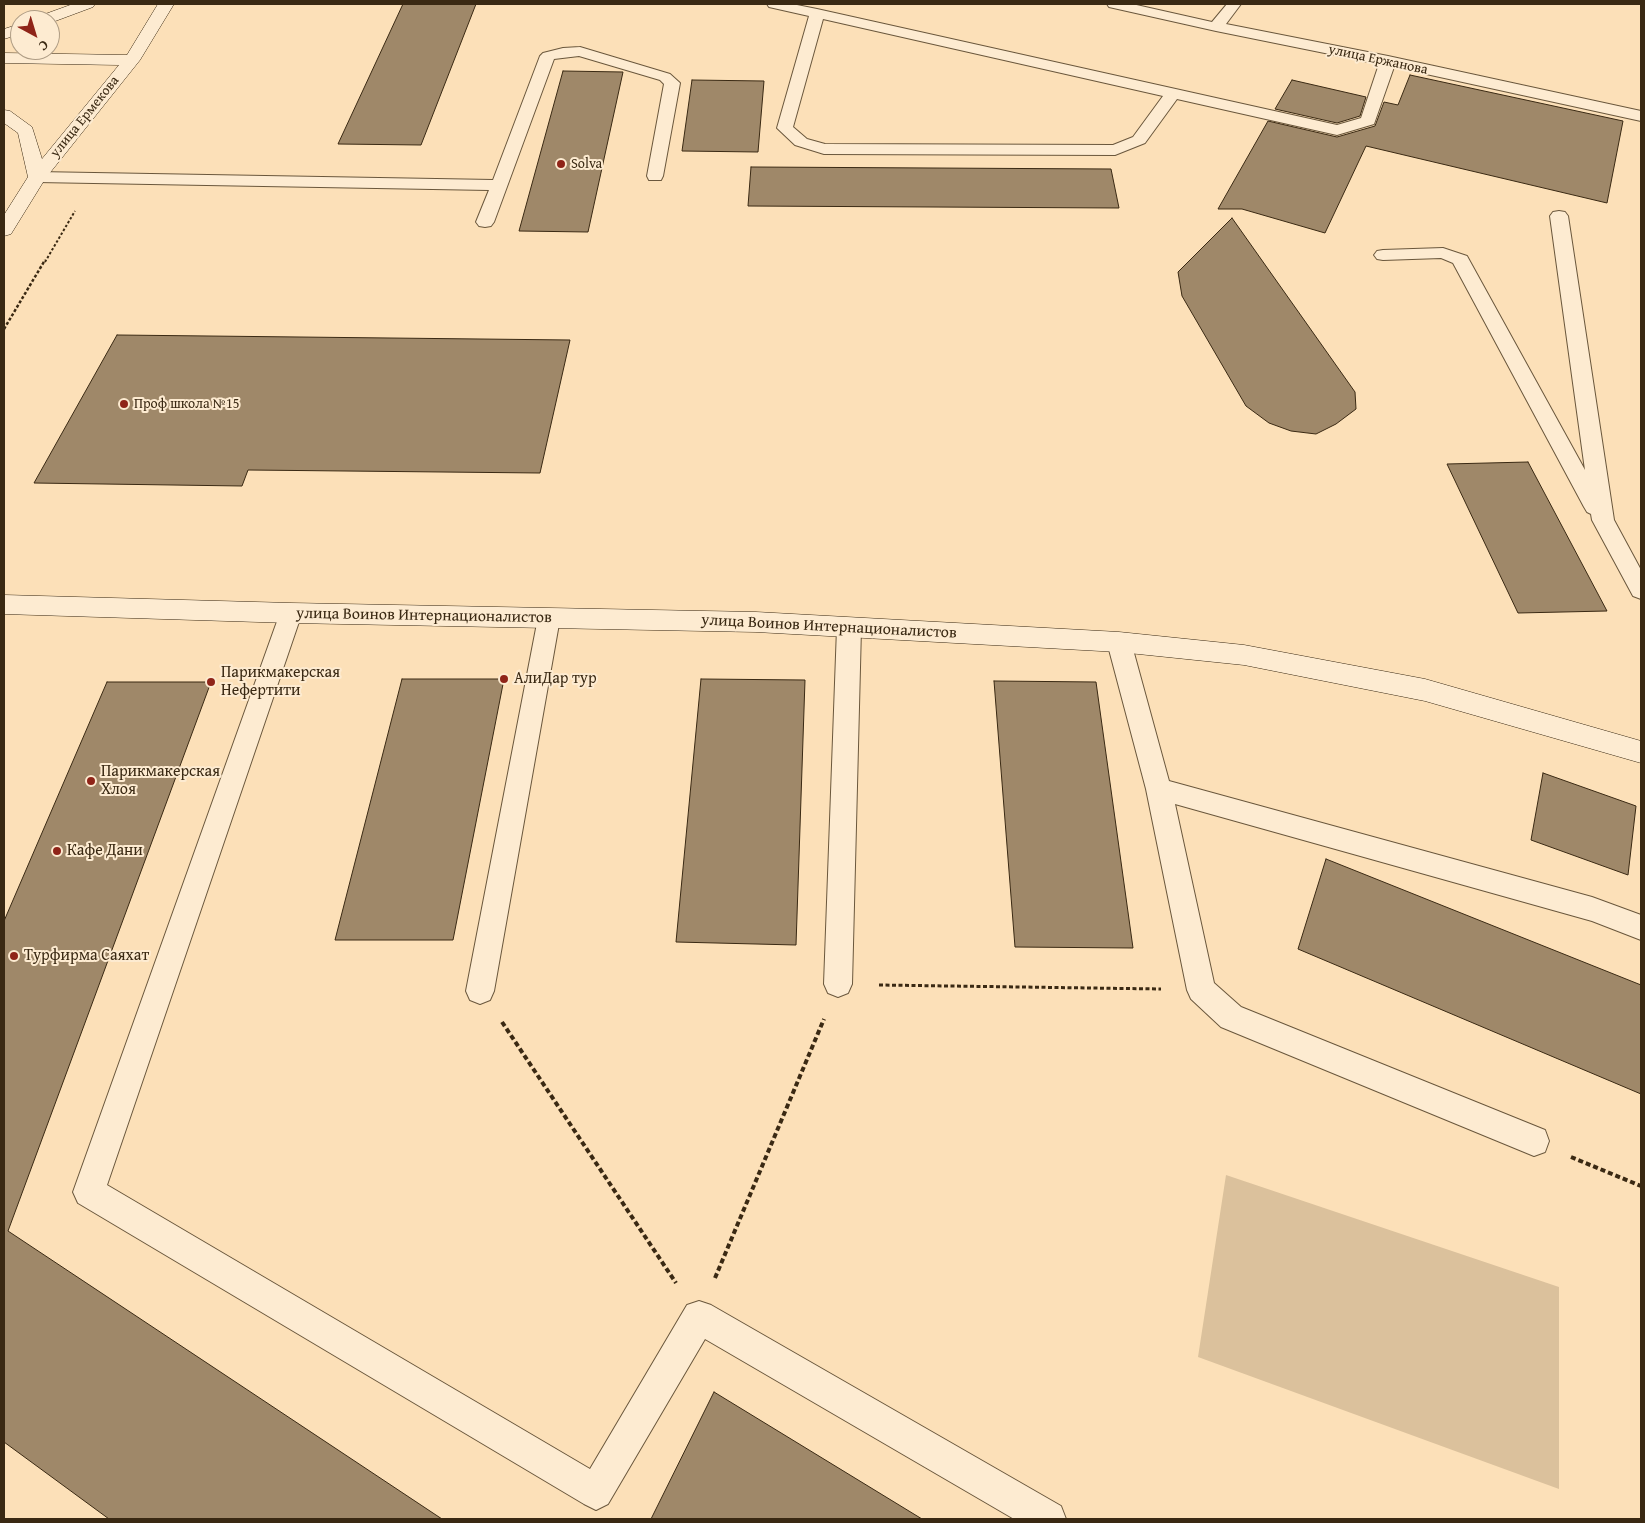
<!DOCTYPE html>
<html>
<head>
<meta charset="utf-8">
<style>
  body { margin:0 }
  #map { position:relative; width:1645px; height:1523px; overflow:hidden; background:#fce0b8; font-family:"Gentium Book Plus",serif }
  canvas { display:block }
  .frame { position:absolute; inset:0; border:5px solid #3a2913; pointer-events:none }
  .north { position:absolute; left:10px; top:10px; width:50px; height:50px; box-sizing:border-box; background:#fdebd1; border:1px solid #af9d85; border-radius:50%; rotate:141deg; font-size:14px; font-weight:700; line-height:20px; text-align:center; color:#3a2913 }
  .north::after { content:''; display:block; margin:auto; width:18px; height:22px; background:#8f2418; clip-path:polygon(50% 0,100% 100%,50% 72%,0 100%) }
</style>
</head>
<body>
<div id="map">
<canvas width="1645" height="1523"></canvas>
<div class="frame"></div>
<div class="north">С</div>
</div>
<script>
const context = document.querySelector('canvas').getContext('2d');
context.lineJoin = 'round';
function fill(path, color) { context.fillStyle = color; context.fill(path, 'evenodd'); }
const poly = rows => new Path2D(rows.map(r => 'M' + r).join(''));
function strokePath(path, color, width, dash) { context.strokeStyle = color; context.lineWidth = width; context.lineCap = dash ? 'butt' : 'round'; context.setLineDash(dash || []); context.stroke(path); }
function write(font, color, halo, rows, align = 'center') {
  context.font = font + ' "Gentium Book Plus",serif'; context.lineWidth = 4; context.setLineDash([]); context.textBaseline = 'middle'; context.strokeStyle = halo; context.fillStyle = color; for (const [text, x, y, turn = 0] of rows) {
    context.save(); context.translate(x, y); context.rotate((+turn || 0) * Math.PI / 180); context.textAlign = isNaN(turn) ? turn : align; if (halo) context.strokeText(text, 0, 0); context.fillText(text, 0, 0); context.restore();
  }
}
const green = poly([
  [1226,1175,1559,1287,1559,1489,1198,1357]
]);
const building = poly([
  [403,4,476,4,421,145,338,144,403,4],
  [563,71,623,72,588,232,519,231,563,71],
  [1410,75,1623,121,1607,203,1366,146,1325,233,1242,209,1218,209,1268,121,1337,137,1375,126,1384,102,1398,105,1410,75],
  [692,80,764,81,758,152,682,151,692,80],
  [1292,80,1366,97,1360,116,1337,123,1275,109,1292,80],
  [751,167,1111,169,1119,208,748,206,751,167],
  [1232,218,1355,392,1356,409,1336,424,1316,434,1291,431,1269,423,1246,406,1182,296,1178,272,1232,218],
  [117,335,570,340,540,473,248,470,242,486,34,483,117,335],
  [1528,462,1607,611,1518,613,1447,464,1528,462],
  [402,679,504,679,453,940,335,940,402,679],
  [701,679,805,680,796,945,676,942,701,679],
  [994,681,1096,682,1133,948,1015,947,994,681],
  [107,682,211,682,8,1231,442,1519,109,1519,4,1442,4,921,107,682],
  [1543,773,1636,806,1628,875,1531,840,1543,773],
  [1326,859,1641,985,1641,1094,1298,949,1326,859],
  [714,1392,922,1519,651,1519,714,1392]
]);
const pathFar3 = poly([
  [45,262,75,211]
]);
const pathFar2 = poly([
  [4,329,45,260]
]);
const pathFar1 = poly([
  [879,985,1161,989]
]);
const path = poly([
  [502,1022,676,1283],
  [1571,1157,1641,1186],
  [715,1278,824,1019]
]);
const lane = poly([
  [767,4,792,4,817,9,1337,125,1361,118,1379,64,1216,31,1109,7,1107,4,1132,4,1212,22,1227,4,1241,4,1226,24,1388,56,1641,111,1641,121,1394,67,1374,124,1337,135,1177,99,1145,143,1115,155,824,154,795,145,777,128,809,16,769,7,767,4],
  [823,19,1163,96,1133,137,1113,145,825,144,807,139,793,127,823,19],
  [580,47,670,74,680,83,663,176,661,180,649,180,647,176,664,84,660,80,579,56,554,59,494,222,491,226,485,227,479,226,476,222,489,190,37,182,31,181,29,177,31,173,37,172,493,180,540,56,543,53,563,48,580,47],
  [1559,211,1565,212,1568,216,1614,520,1641,570,1641,599,1633,596,1592,520,1591,514,1587,512,1584,507,1453,263,1441,258,1383,260,1377,259,1374,255,1377,251,1383,250,1443,248,1467,256,1585,470,1550,216,1553,212,1559,211],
  [291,604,299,607,302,613,107,1185,590,1469,687,1305,699,1301,711,1305,1061,1506,1066,1519,1014,1519,705,1339,608,1504,596,1510,584,1504,78,1203,73,1192,280,613,283,607,291,604],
  [549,609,557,612,560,618,494,991,490,1000,480,1004,470,1000,466,991,538,618,541,612,549,609],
  [849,619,857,622,861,628,852,984,848,993,838,997,828,993,824,984,837,628,841,622,849,619],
  [1119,633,1127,636,1131,642,1169,781,1592,897,1641,915,1641,940,1592,921,1175,804,1214,983,1241,1007,1545,1130,1549,1141,1545,1152,1534,1156,1221,1027,1191,999,1187,990,1146,789,1107,642,1111,636,1119,633]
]);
const secondary = poly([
  [73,4,95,4,93,7,50,23,50,20,35,20,37,17,73,4],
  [158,4,174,4,140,60,45,179,11,234,4,236,4,215,28,177,18,133,4,123,4,110,10,111,32,127,42,159,119,65,4,63,4,53,127,55,158,4],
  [20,24,20,34,4,39,4,29,20,24],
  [4,595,291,603,756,612,1119,632,1244,645,1425,679,1641,741,1641,763,1425,701,1244,665,1119,652,756,632,291,623,4,614,4,595]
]);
const markers = [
  [561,164,5,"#8f2418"],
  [124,404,5,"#8f2418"],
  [504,679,5,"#8f2418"],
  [211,682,5,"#8f2418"],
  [91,781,5,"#8f2418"],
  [57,851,5,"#8f2418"],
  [14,956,5,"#8f2418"]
];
const farStreetnames = [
  ["улица Ержанова",1378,60,12],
  ["улица Ермекова",85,117,-51]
];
const farPoinames = [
  ["Solva",571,164],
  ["Проф школа №15",134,404]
];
const streetNames = [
  ["улица Воинов Интернационалистов",424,616,1],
  ["улица Воинов Интернационалистов",829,627,3]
];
const poiNames = [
  ["Парикмакерская",221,673],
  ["Нефертити",221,691],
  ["АлиДар тур",514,679],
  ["Парикмакерская",101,772],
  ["Хлоя",101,790],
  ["Кафе Дани",67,851],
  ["Турфирма Саяхат",24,956]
];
fill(green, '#dbc19c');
fill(building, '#9f8869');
strokePath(building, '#3a2913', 1);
strokePath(lane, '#6a573c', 2);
strokePath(secondary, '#3a2913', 1);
strokePath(pathFar3, '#3a2913', 2, [2.5, 2]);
strokePath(pathFar2, '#3a2913', 2.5, [3, 2]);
strokePath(pathFar1, '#3a2913', 3, [4, 2.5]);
strokePath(path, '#3a2913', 4, [5, 3]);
fill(lane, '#fdebd1');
fill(secondary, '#fdebd1');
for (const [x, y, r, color] of markers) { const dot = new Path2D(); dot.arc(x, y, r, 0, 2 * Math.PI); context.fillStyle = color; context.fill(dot); strokePath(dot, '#fdebd1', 2); }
write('14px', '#3a2913', '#fdebd1', farStreetnames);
write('14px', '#3a2913', '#fdebd1', farPoinames, 'left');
write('16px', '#3a2913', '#fdebd1', streetNames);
write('16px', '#3a2913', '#fdebd1', poiNames, 'left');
</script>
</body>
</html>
